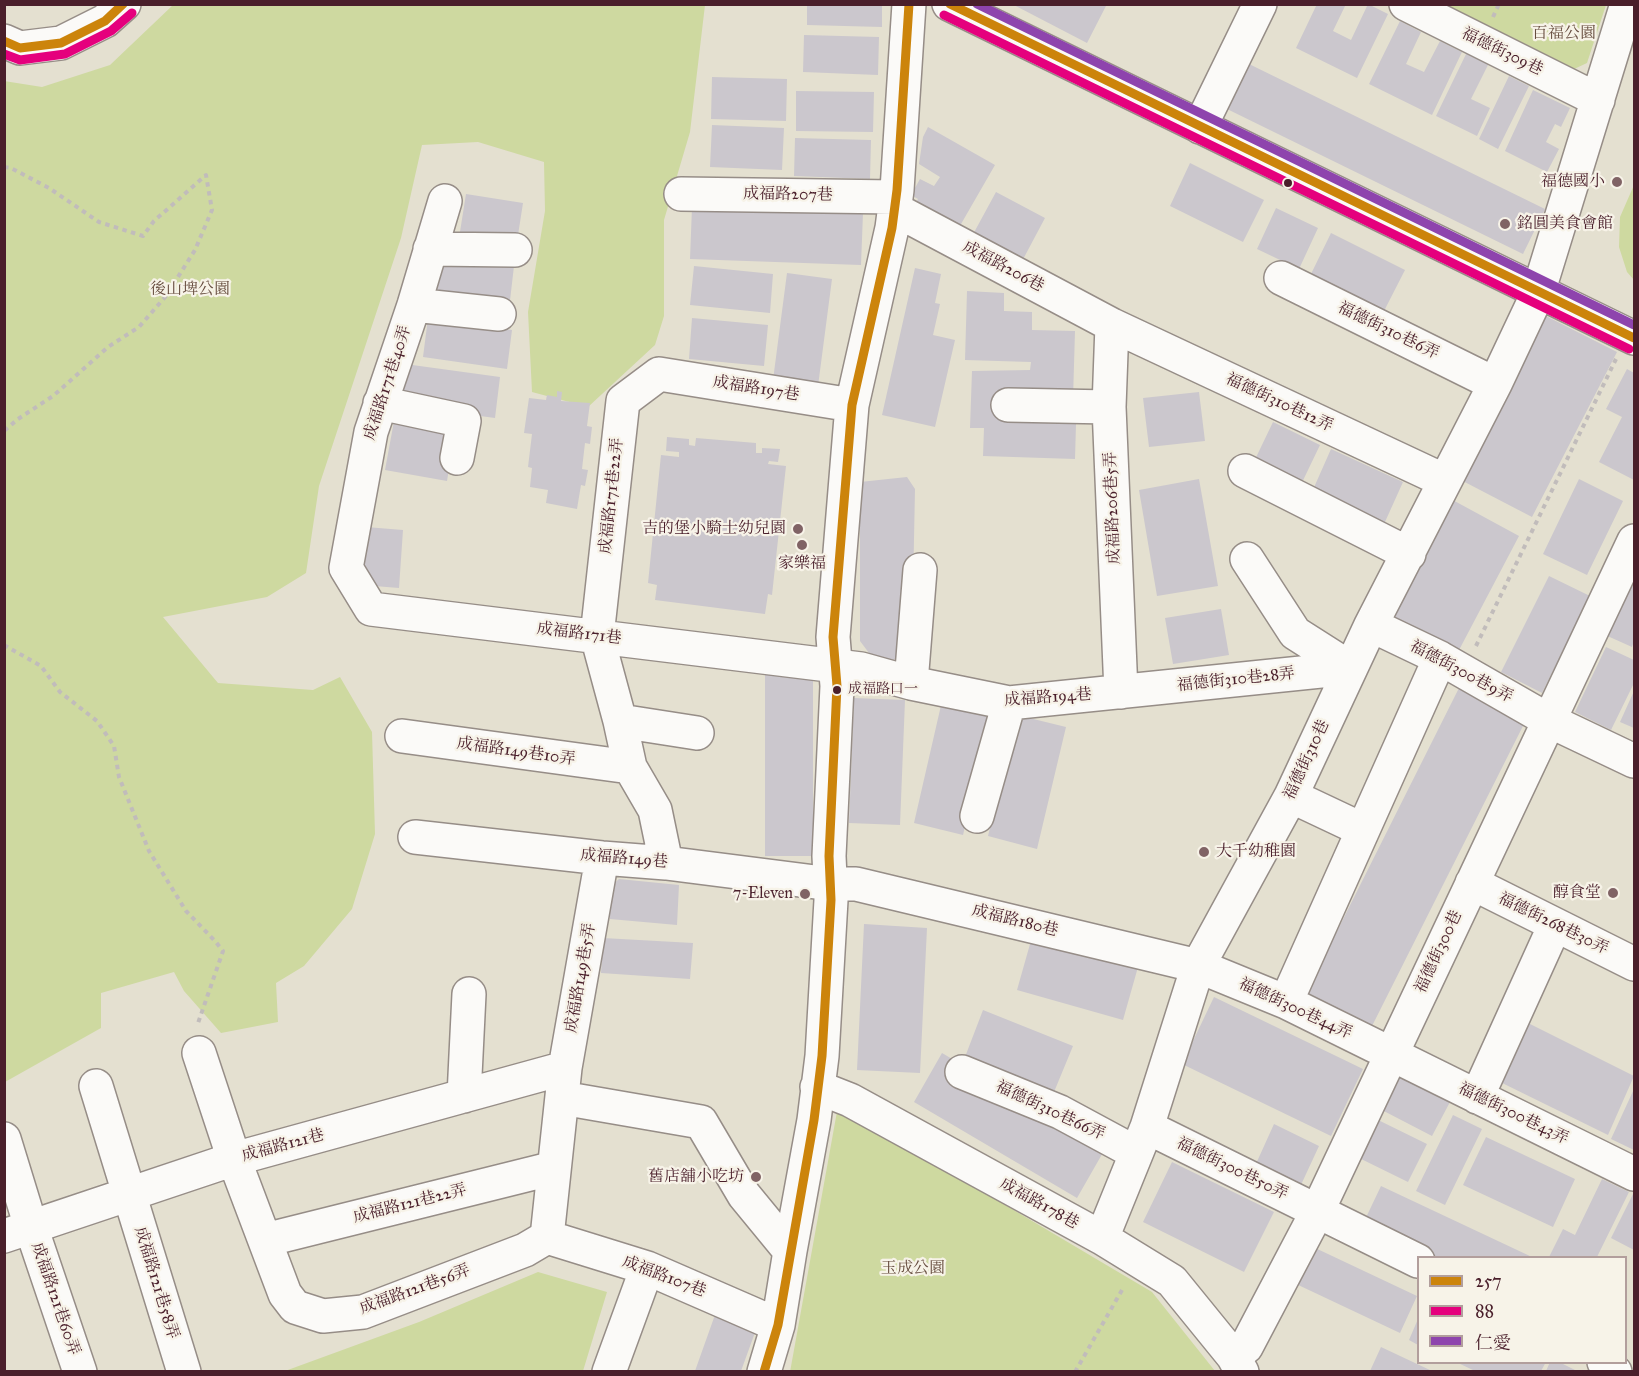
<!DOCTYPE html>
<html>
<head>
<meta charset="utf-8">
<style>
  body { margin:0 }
  #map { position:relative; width:1639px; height:1376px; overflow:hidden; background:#e4e0d0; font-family:"IM FELL Great Primer","Noto Serif TC",serif }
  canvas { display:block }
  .frame { position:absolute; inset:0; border:6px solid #4a1f2b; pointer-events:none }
  .legend { position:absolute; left:1417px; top:1256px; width:210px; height:108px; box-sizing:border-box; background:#f7f3e8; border:2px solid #b29e9c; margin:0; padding:8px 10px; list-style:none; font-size:18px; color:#4a1f2b }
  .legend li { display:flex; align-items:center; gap:12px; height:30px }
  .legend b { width:30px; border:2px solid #b29e9c }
</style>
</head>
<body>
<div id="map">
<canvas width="1639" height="1376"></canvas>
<div class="frame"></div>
<ul class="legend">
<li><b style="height:8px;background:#cc840b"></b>257</li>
<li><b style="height:8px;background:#e5007d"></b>88</li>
<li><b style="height:8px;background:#8e44ad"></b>仁愛</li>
</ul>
</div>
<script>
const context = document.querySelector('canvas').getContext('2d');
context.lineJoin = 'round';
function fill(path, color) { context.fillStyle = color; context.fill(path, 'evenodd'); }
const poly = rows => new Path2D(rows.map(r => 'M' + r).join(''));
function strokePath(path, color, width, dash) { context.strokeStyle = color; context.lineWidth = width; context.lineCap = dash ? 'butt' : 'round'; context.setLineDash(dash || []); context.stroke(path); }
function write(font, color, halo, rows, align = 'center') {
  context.font = font + ' "IM FELL Great Primer","Noto Serif TC",serif'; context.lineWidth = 4.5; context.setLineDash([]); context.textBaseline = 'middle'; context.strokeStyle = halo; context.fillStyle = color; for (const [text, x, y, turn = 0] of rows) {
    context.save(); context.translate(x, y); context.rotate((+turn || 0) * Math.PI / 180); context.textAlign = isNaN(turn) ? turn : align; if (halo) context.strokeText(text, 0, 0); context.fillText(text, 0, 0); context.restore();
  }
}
const green = poly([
  [173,5,705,5,690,132,664,220,664,316,655,345,588,407,532,392,528,312,545,211,544,162,478,142,422,145,401,238,319,486,306,573,267,597,163,617,218,683,313,690,340,677,372,732,375,834,352,909,304,966,276,983,278,1022,221,1033,184,991,174,972,101,993,101,1028,5,1082,4,81,42,87,110,65],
  [1438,5,1606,5,1587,63,1572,70],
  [1634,185,1634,280,1627,272,1619,247,1620,217],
  [838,1106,1152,1292,1215,1371,790,1372],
  [538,1272,607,1292,583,1371,285,1371,419,1322]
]);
const building = poly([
  [807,4,882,4,882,27,807,25],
  [1012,4,1107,4,1087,43],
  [1317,4,1346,4,1333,31,1351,40,1368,4,1388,14,1357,78,1296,48],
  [1400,21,1421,32,1406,64,1424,72,1440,41,1462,52,1432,115,1369,84],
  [804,35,879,37,878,75,803,72],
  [1467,52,1489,63,1471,99,1490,108,1477,136,1436,116],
  [1249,64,1545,209,1523,254,1227,109],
  [1509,76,1529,86,1498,149,1479,139],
  [712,77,787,79,786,121,711,119],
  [1533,90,1570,108,1561,127,1555,124,1546,142,1559,149,1547,172,1505,151],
  [796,91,874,92,873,132,796,131],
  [712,125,784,128,782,170,710,167],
  [928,127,995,165,957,231,914,206,918,199,911,195,920,179,934,186,940,177,919,164,923,137],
  [795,138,871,140,870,179,794,176],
  [1190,163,1264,200,1243,242,1170,206],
  [996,192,1045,218,1020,265,971,238],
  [466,194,523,203,516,248,459,238],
  [692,207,863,213,861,265,690,259],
  [1276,208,1318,228,1299,269,1257,249],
  [1331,233,1405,270,1384,311,1311,274],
  [440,257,514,266,509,309,436,300],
  [694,266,773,274,770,313,690,305],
  [915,268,941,274,935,303,940,304,933,335,955,340,935,427,882,415],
  [787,273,832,279,818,386,773,380],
  [967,291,1004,293,1004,311,1032,312,1032,330,1075,331,1073,399,1018,397,1017,422,1076,424,1075,459,983,456,984,428,970,428,972,371,1030,370,1031,362,965,360],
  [1542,314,1617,352,1532,517,1457,478],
  [428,318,512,330,507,369,423,357],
  [692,318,768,325,764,366,689,359],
  [405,364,500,377,495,418,399,405],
  [1627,369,1634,373,1634,480,1599,462,1622,417,1606,409],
  [557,391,562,392,561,401,590,403,587,426,592,427,590,444,585,443,582,469,588,470,585,486,581,485,577,509,546,503,548,490,530,487,532,468,528,467,532,434,524,433,529,398,546,400,547,395,557,397],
  [1199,392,1205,441,1149,447,1143,398],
  [394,421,455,432,447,481,385,470],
  [1273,422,1320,445,1296,495,1249,472],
  [667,437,689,439,689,445,695,446,696,438,756,443,756,453,762,453,762,448,780,449,778,462,769,461,768,464,786,466,772,595,768,594,765,614,655,600,657,585,648,583,661,455,679,457,679,452,666,451],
  [1331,449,1403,482,1380,533,1308,501],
  [907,477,915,489,912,639,893,661,872,657,860,641,860,482],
  [1199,479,1218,586,1157,596,1139,490],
  [1579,479,1623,501,1587,575,1543,554],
  [1449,498,1519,536,1458,652,1388,615],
  [366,527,403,530,399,588,362,585],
  [1549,576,1590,596,1542,693,1501,672],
  [1626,583,1634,587,1634,641,1632,647,1603,634],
  [1221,609,1229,655,1173,664,1165,618],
  [1606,647,1634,660,1634,683,1611,730,1575,712],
  [765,675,813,675,813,856,765,856],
  [1460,686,1526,720,1371,1028,1305,995],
  [1634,691,1634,728,1620,722],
  [854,698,905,700,900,825,849,823],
  [942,701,992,713,963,835,914,823],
  [1017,715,1066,727,1037,849,988,836],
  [619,879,679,885,677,925,610,919,610,887],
  [864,924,927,928,920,1073,857,1070],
  [1032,937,1138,967,1123,1020,1017,990],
  [603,938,693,943,690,979,601,973],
  [1214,997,1363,1069,1331,1136,1182,1064],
  [983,1010,1073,1046,1054,1092,965,1057],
  [1524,1021,1634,1076,1608,1135,1496,1080],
  [942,1053,1105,1149,1077,1198,914,1102],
  [1395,1074,1450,1102,1432,1136,1378,1108],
  [1634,1089,1634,1150,1611,1139],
  [1453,1115,1482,1129,1445,1205,1416,1191],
  [1372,1117,1427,1144,1408,1182,1353,1155],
  [1274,1124,1319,1146,1300,1187,1255,1166],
  [1486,1137,1575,1179,1553,1227,1463,1185],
  [1172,1162,1274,1212,1244,1272,1143,1222],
  [1602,1179,1629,1192,1597,1257,1549,1257,1563,1229,1575,1235],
  [1381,1186,1532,1257,1423,1257,1361,1228],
  [1633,1194,1634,1195,1634,1250,1611,1238],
  [1311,1246,1417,1296,1400,1333,1294,1283],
  [716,1312,757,1327,741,1371,695,1371],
  [1418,1319,1418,1345,1409,1340],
  [1381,1347,1432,1371,1370,1371],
  [1456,1362,1546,1362,1541,1371,1475,1371],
  [1550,1362,1559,1362,1577,1371,1546,1371]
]);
const path = poly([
  [1493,17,1499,4],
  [4,167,11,168,49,188,99,222,143,236,154,221,206,175,212,210,195,250,166,296,139,327,108,347,53,396,18,419,4,431],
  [4,645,41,666,60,692,97,721,114,746,119,777,149,851,186,911,215,941,223,951,197,1026],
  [1476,646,1616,359],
  [1075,1372,1122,1290]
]);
const minor = poly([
  [949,4,1634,338],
  [1406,4,1598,100],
  [4,41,20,48,61,43,105,21,124,4],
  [1200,127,1260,4],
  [681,194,895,197],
  [445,201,414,305,371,432,346,568,371,609,861,669,911,683,1009,703,1350,668],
  [894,209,1112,325,1445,481],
  [430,249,515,250],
  [1281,278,1495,384],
  [414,305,499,314],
  [1112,325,1109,407,1121,692],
  [380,403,464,421,457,458],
  [1008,405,1109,407],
  [1245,471,1409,554],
  [1247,559,1295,633,1350,668],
  [1371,625,1440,658,1550,721,1634,761],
  [911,683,920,570],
  [620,721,697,733],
  [402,736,630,767],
  [1291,796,1363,830],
  [977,816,1009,703],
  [415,837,602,858,666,863,831,884,856,884,1198,966,1286,1002,1634,1174],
  [666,863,655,810,630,767,620,721,597,636,623,401,659,374,852,405],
  [1472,883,1634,964],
  [1286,1002,1440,658],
  [199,1053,234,1159,285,1294,295,1307,323,1316,363,1312,525,1250,547,1237],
  [962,1072,1060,1112,1136,1153],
  [96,1086,184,1372],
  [817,1087,850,1100,1102,1238,1172,1281,1233,1356,1242,1372],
  [464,1096,469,994],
  [1477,1097,1555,925],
  [562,1098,701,1122,744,1195,790,1251],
  [1147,1127,1418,1261],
  [4,1139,31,1227,80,1372],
  [4,1236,234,1159,565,1068],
  [547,1237,565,1068,602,858],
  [547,1237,647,1268,778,1325],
  [1102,1238,1147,1127,1198,966,1291,796,1371,625,1495,384,1538,293,1627,4],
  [265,1240,554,1168],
  [1233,1356,1246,1347,1317,1212,1634,541],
  [1604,1362,1615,1372],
  [609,1372,647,1268],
  [764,1372,778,1325,790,1251,814,1120,822,1056,831,900,829,856,837,686,833,637,852,405,892,228,897,190,909,4]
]);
const bus1 = poly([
  [950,4,1634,338],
  [4,41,20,48,61,43,105,21,123,4],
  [764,1372,778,1325,814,1120,822,1056,831,900,829,856,837,686,833,637,852,405,892,228,897,190,909,4]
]);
const bus2 = poly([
  [944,15,1629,349],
  [4,54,20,60,65,54,111,31,132,13]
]);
const bus3 = poly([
  [977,4,1634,325]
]);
const markers = [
  [1617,182,6,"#806365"],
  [1288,183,5,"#4a1f2b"],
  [1505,224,6,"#806365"],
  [798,529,6,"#806365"],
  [802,545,6,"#806365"],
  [837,690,5,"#4a1f2b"],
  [1204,852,6,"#806365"],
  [1613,893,6,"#806365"],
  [805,894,6,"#806365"],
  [756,1177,6,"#806365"]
];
const busNames = [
  ["成福路口一",848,690]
];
const parkNames = [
  ["百福公園",1564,34],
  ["後山埤公園",190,290],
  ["玉成公園",913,1269]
];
const streetNames = [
  ["福德街309巷",1502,52,26],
  ["成福路207巷",788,195,1],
  ["成福路206巷",1003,267,28],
  ["福德街310巷6弄",1388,331,26],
  ["成福路171巷40弄",388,383,-72],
  ["成福路197巷",756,389,9],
  ["福德街310巷12弄",1279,403,25],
  ["成福路171巷22弄",612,496,-84],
  ["成福路206巷5弄",1113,508,-92],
  ["成福路171巷",579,634,7],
  ["福德街300巷9弄",1461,672,28],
  ["福德街310巷28弄",1236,680,-6],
  ["成福路194巷",1048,698,-4],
  ["成福路149巷10弄",516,752,8],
  ["福德街310巷",1307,760,-65],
  ["成福路149巷",624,859,5],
  ["成福路180巷",1015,921,14],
  ["福德街268巷30弄",1553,924,26],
  ["福德街300巷",1439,952,-65],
  ["成福路149巷5弄",581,978,-80],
  ["福德街300巷44弄",1295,1009,25],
  ["福德街310巷66弄",1050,1111,25],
  ["福德街300巷43弄",1513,1114,26],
  ["成福路121巷",283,1146,-15],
  ["福德街300巷50弄",1232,1169,26],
  ["成福路121巷22弄",410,1204,-14],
  ["成福路178巷",1039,1204,29],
  ["成福路107巷",664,1277,21],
  ["成福路121巷58弄",156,1283,73],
  ["成福路121巷56弄",415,1290,-20],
  ["成福路121巷60弄",55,1299,71]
];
const poiNames = [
  ["福德國小",1605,182],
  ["銘圓美食會館",1517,224,"left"],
  ["吉的堡小騎士幼兒園",786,529],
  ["家樂福",802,564,"center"],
  ["大千幼稚園",1216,852,"left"],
  ["醇食堂",1601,893],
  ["7-Eleven",793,894],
  ["舊店舖小吃坊",744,1177]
];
fill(green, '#ced9a0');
fill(building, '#cbc7cd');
strokePath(minor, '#968d87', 36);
strokePath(path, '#c1bcbb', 4, [4.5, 4.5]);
strokePath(minor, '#fbfaf8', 33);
strokePath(bus1, '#cc840b', 9);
strokePath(bus2, '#e5007d', 9);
strokePath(bus3, '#8e44ad', 9);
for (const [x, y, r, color] of markers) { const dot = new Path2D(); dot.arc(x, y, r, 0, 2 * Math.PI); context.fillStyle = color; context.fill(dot); strokePath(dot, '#f7f3e8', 2); }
write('14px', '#4a1f2b', '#f7f3e8', busNames, 'left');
write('16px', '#664c3e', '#f7f3e8', parkNames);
write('16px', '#4a1f2b', '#f7f3e8', streetNames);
write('16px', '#4a1f2b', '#f7f3e8', poiNames, 'right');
</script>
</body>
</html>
